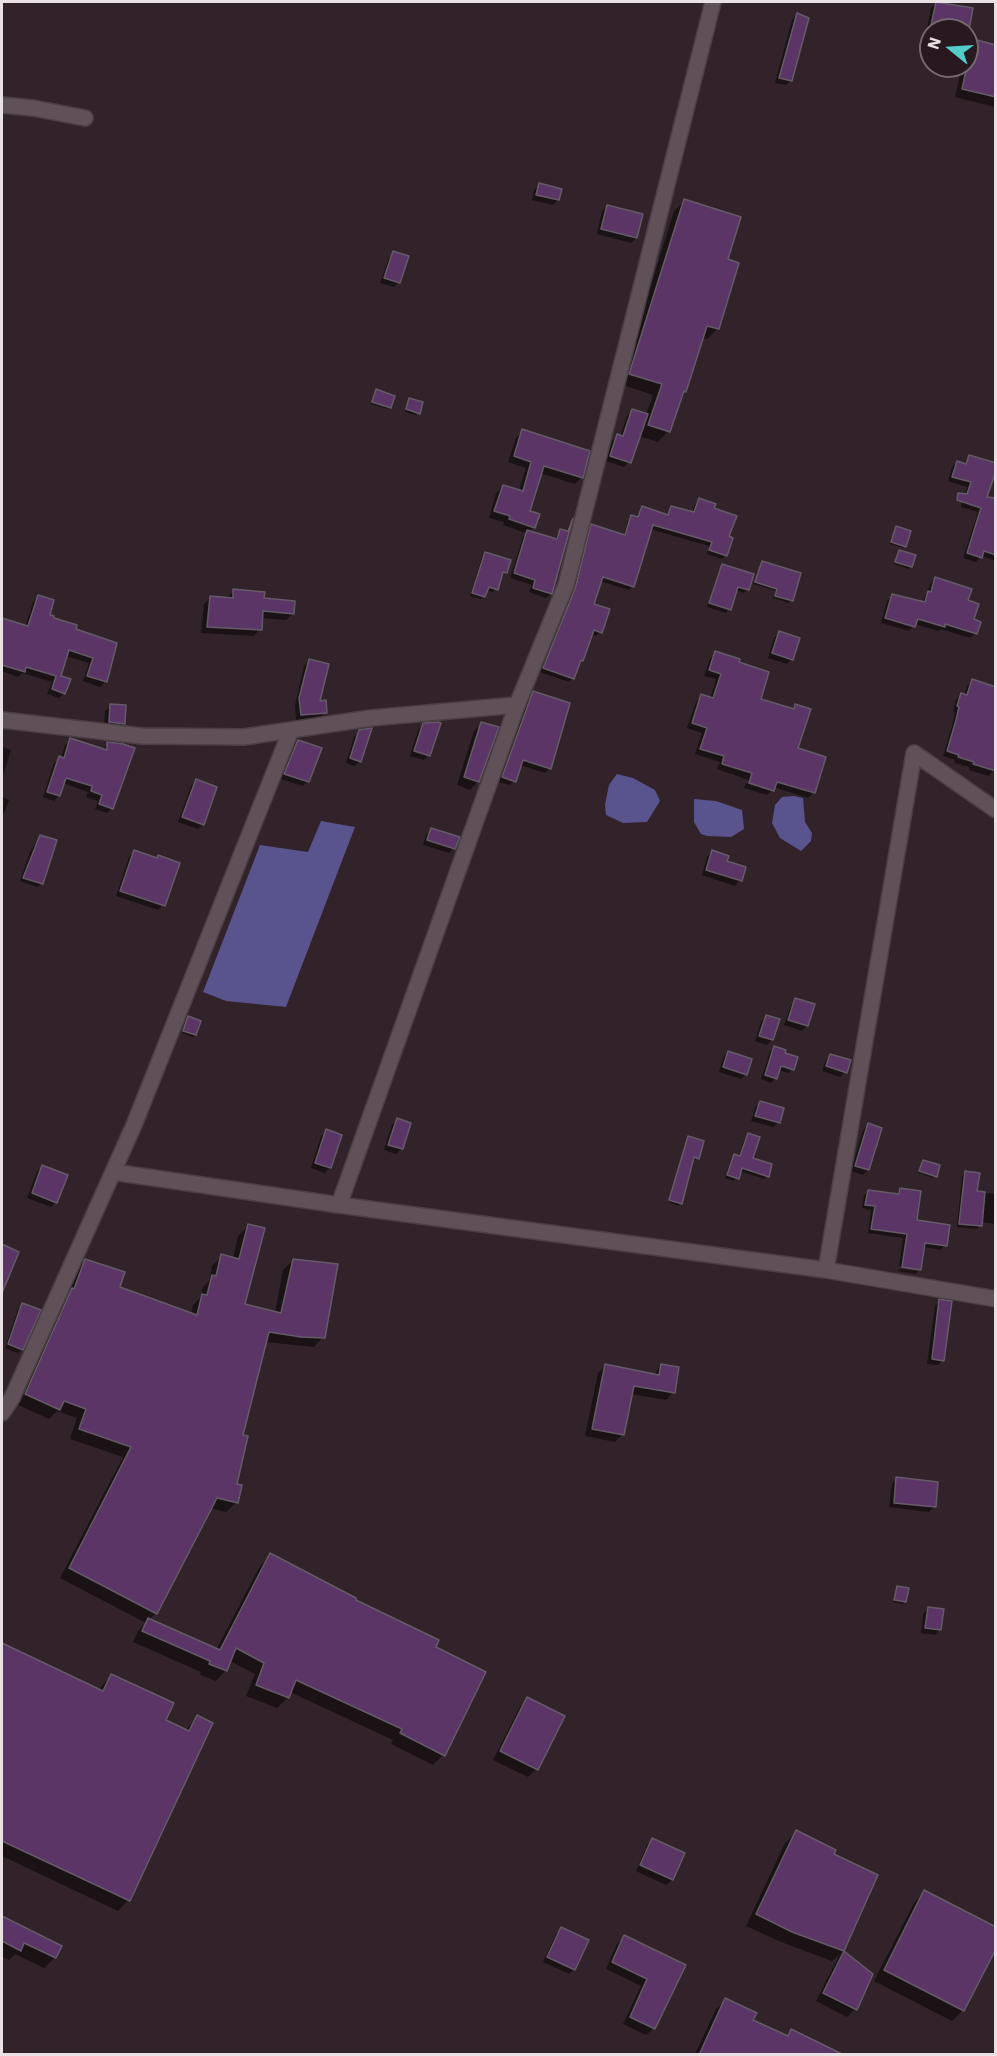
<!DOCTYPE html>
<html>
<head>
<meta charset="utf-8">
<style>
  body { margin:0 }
  #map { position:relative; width:997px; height:2056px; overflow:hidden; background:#312329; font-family:"IBM Plex Sans",sans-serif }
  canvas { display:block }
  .frame { position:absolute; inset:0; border:3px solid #eae1e5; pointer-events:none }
  .north { position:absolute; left:919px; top:18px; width:60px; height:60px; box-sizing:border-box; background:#27191f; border:2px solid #75696e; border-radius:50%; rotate:288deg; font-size:16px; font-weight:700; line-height:24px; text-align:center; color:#eae1e5 }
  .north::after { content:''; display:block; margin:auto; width:21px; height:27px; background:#54cdc8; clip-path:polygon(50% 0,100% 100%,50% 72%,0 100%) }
</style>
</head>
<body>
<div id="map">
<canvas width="997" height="2056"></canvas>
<div class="frame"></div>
<div class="north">N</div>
</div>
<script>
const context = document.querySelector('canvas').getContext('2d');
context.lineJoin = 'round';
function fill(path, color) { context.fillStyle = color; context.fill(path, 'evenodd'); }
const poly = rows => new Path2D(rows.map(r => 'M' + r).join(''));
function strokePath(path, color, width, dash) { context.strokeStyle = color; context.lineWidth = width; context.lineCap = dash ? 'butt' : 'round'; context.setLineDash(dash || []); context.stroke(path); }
const water = poly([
  [617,774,633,778,655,790,660,801,647,822,623,823,606,815,605,805,609,785],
  [794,796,803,798,805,822,812,833,811,841,801,851,780,838,772,823,775,805,782,797],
  [694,799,716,801,742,810,744,829,731,837,707,836,701,834,694,822],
  [321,821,355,827,286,1007,226,1001,203,992,260,845,308,852]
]);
const shadow = poly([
  [936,3,972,9,967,34,967,30,931,30,931,35,926,34,931,8],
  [797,15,791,80,786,85,775,83,792,20],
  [973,41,996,47,995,107,955,97,962,66,967,66,967,47],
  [540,185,558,200,553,205,532,200,534,190],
  [684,201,717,329,707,339,701,337,685,391,681,394,668,431,658,442,639,436,629,462,624,467,606,461,612,441,617,436,620,437,627,416,632,411,646,415,653,395,620,384,674,211],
  [607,206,636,238,631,243,597,234,602,211],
  [394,252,399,282,394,287,380,283,389,258],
  [376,391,390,407,388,409,371,404],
  [410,400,418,413,416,415,405,412],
  [523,431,582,477,575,484,540,473,528,512,534,527,529,532,554,540,560,530,566,532,570,523,555,581,551,593,546,598,529,592,532,585,510,578,523,537,526,533,503,525,504,522,489,518,496,493,503,487,519,491,526,468,508,462,516,438],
  [969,456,983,509,996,513,996,561,981,556,976,562,963,558,978,512,961,507,967,487,948,481,952,467,957,462,964,464],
  [699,500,712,509,727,537,726,555,722,559,707,554,709,546,650,529,633,586,629,590,600,581,592,605,600,632,596,636,591,634,573,678,569,682,540,672,572,594,588,529,592,526,623,536,628,521,632,517,636,518,642,508,666,516,672,508,692,513,695,504],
  [897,528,905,546,903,548,890,544],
  [900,551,914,556,909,569,894,564],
  [485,554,506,572,501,575,496,589,493,592,486,590,481,599,470,596,482,557],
  [761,565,800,574,789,603,773,598,776,591,754,584],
  [723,566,747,589,744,593,735,590,729,609,726,613,707,607,719,570],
  [936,578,972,620,979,623,975,634,970,638,941,629,938,631,915,624,909,631,881,623,887,601,892,596,922,603,931,583],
  [234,591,263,600,293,613,286,620,261,618,260,629,254,636,201,633,204,604,210,598,227,598],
  [39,597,48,616,52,619,74,630,116,644,105,682,100,687,83,681,89,663,66,656,59,676,64,693,59,698,47,694,52,682,22,673,18,677,2,671,2,622,4,620,25,627,33,602],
  [779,633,792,659,787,664,768,658,774,638],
  [715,653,759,699,792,710,796,706,797,749,825,758,813,793,808,798,773,787,771,791,771,788,717,769,720,762,695,754,702,733,687,728,696,702,701,696,710,699,716,679,704,676,710,659],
  [309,660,318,703,325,712,320,718,296,720,295,705,304,666],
  [972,681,996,767,989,776,969,770,969,767,954,763,955,760,943,756,952,726,955,712,953,711,956,700,961,695,964,696,967,686],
  [534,692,550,768,545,773,520,765,514,781,510,785,498,782,529,697],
  [111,706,123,724,118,729,104,727,105,711],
  [482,723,478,781,470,790,457,785,474,731],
  [423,725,429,755,424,760,410,756,418,730],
  [360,731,360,761,355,766,346,763,354,737],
  [71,740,103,750,108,743,112,808,107,813,95,809,98,801,86,797,88,792,63,783,59,795,54,801,43,797,54,763,61,758,65,745],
  [298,741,308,781,303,786,280,779,293,747],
  [2,747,11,750,2,779],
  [196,781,203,824,198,829,178,822,191,786],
  [746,783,771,791,767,795,744,788],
  [2,797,9,800,2,818],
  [432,830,454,848,449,853,423,845,426,835],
  [40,836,41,883,38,887,20,881,30,852],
  [135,852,156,859,163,905,158,910,116,896,129,857],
  [712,852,725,862,740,880,735,886,702,875,707,857],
  [796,1000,807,1026,802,1031,784,1025,791,1005],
  [766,1016,772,1039,767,1045,755,1041,761,1022],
  [188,1018,195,1035,193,1037,182,1033],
  [774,1048,783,1054,792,1069,788,1073,778,1070,776,1078,771,1083,761,1079,770,1052],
  [728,1052,746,1074,741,1079,719,1072,723,1058],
  [831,1055,845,1072,840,1077,822,1071,826,1060],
  [760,1102,779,1122,773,1127,751,1121,755,1108],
  [397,1120,409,1124,401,1149,396,1154,384,1150,392,1125],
  [868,1125,868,1170,863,1175,851,1171,863,1130],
  [327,1131,330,1167,325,1173,311,1168,321,1136],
  [748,1135,751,1159,767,1176,764,1179,740,1171,734,1181,725,1178,731,1159,734,1155,738,1157,745,1138],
  [688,1138,697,1158,695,1160,692,1159,679,1206,668,1202],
  [923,1161,935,1176,933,1178,918,1173],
  [42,1167,56,1202,51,1207,27,1198,37,1172],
  [966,1173,975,1192,996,1194,996,1224,981,1222,977,1229,957,1227,962,1176],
  [901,1190,916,1221,945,1245,941,1250,923,1247,918,1271,918,1268,899,1266,903,1238,868,1233,871,1210,862,1208,864,1196,868,1191,897,1194],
  [248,1226,243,1305,275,1313,283,1270,293,1260,323,1337,314,1347,265,1342,242,1436,235,1485,240,1486,236,1503,226,1512,210,1508,156,1613,149,1620,216,1650,260,1566,271,1555,353,1600,434,1648,443,1755,433,1765,391,1744,393,1740,290,1692,288,1697,277,1708,246,1696,255,1674,230,1661,226,1670,216,1681,200,1675,201,1672,133,1642,138,1631,146,1623,60,1578,123,1457,70,1439,77,1418,57,1411,49,1419,16,1404,62,1299,66,1295,75,1271,85,1261,119,1288,191,1314,193,1305,200,1298,203,1287,209,1281,212,1266,222,1256,233,1259,238,1236],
  [2,1245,17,1252,2,1290],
  [899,1269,918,1271,916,1274,898,1271],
  [940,1301,943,1360,938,1365,927,1364,935,1306],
  [22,1305,22,1349,18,1353,5,1348,18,1309],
  [661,1365,673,1392,666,1400,631,1394,623,1434,615,1442,585,1436,598,1373,605,1366,654,1375],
  [897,1479,934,1507,929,1512,889,1507,892,1484],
  [898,1587,905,1601,903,1604,893,1602],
  [928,1609,940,1629,935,1635,921,1633,923,1614],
  [2,1644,99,1690,111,1675,164,1721,185,1731,197,1717,128,1900,118,1911,2,1856],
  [528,1699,563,1716,536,1769,528,1777,493,1760,520,1707],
  [796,1832,832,1855,876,1876,842,1951,871,1974,855,2009,847,2017,816,2001,840,1954,832,1961,781,1942,746,1926,785,1843],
  [652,1840,683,1853,672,1880,666,1885,636,1871,647,1845],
  [925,1892,963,2010,952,2021,874,1981,914,1903],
  [2,1919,60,1947,55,1957,44,1968,15,1954,9,1960,2,1957],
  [561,1929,574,1969,569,1974,543,1962,556,1934],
  [625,1937,684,1965,654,2028,646,2035,623,2024,641,1986,606,1969,617,1944],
  [726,2000,751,2021,785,2037,791,2031,841,2054,695,2054,716,2009]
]);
const building = poly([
  [936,2,973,8,969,30,930,30,936,2],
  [797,13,809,18,792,81,779,78,797,13],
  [973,39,996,45,996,97,962,89,973,39],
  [539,183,562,189,559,200,536,195,539,183],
  [684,199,741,217,728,259,739,263,719,329,707,326,686,392,684,391,670,432,648,425,662,384,629,374,684,199],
  [607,205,643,214,637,238,601,229,607,205],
  [393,251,409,256,400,283,384,278,393,251],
  [376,389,395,396,391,408,372,402,376,389],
  [409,398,423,402,420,414,406,409,409,398],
  [632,409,648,414,631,463,610,456,617,434,623,436,632,409],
  [522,429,590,451,583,478,544,466,530,511,540,514,535,528,509,519,510,516,494,511,503,485,523,491,531,462,514,456,522,429],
  [969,455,996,463,996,471,987,497,996,498,996,555,984,551,982,558,967,553,981,508,957,500,958,493,967,494,971,482,952,477,957,461,966,464,969,455],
  [699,498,716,504,714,508,737,516,729,536,733,538,727,556,709,550,712,542,653,525,634,587,603,577,594,604,610,609,602,633,594,630,583,661,581,660,574,679,543,668,575,589,591,524,625,535,631,515,638,517,642,506,668,515,671,506,694,512,699,498],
  [573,518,552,594,533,588,535,580,514,573,527,530,557,539,560,529,568,531,573,518],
  [896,526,911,531,906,547,891,542,896,526],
  [899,550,916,555,912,567,895,562,899,550],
  [485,552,511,560,507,573,503,572,498,590,489,587,485,597,472,593,485,552],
  [762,561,801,573,793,601,775,596,777,589,755,582,762,561],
  [722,564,754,574,749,590,738,587,731,610,709,603,722,564],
  [935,577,972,589,968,600,979,604,974,619,981,622,977,634,945,624,945,627,918,619,915,627,885,618,892,594,925,602,928,591,931,592,935,577],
  [233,589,265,592,264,598,295,601,294,614,263,611,262,630,207,627,210,596,233,598,233,589],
  [38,595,54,600,50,615,54,616,54,618,77,625,76,629,117,643,107,682,87,676,93,658,69,650,61,676,71,679,65,694,52,689,56,676,26,667,25,672,2,665,2,618,28,626,38,595],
  [779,631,800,638,793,660,772,653,779,631],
  [715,651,740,659,739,662,769,672,761,699,794,709,795,704,811,709,798,748,826,757,815,793,777,782,774,791,749,783,752,773,722,764,724,756,700,749,707,728,692,723,701,694,713,698,721,674,709,670,715,651],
  [309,659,329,664,320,701,326,700,327,713,301,715,299,698,309,659],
  [972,679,996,687,996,771,973,764,974,762,958,757,959,755,947,751,956,720,959,707,957,706,961,693,967,695,972,679],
  [533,691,570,703,551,769,523,760,516,782,502,777,533,691],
  [110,704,126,705,125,724,109,722,110,704],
  [438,722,441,723,430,756,414,751,423,723,438,722],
  [481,722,499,727,479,782,464,777,481,722],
  [372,728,361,762,350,758,359,730,372,728],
  [70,738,107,750,107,742,123,744,135,748,113,809,99,804,102,795,91,791,92,786,66,778,60,796,47,792,59,756,64,758,70,738],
  [298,740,322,748,309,782,284,774,298,740],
  [196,779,217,787,204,825,182,817,196,779],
  [431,828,460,837,455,849,427,840,431,828],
  [40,835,57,840,43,884,23,878,40,835],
  [134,850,157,858,158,855,180,863,165,906,120,891,134,850],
  [712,850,729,856,727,861,746,867,742,881,706,870,712,850],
  [795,998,815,1004,808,1026,788,1020,795,998],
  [766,1015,780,1019,773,1040,759,1036,766,1015],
  [188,1016,201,1021,196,1035,183,1031,188,1016],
  [774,1046,786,1050,785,1053,798,1057,794,1070,781,1066,777,1079,765,1075,774,1046],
  [728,1051,752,1059,747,1075,723,1067,728,1051],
  [830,1054,851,1060,847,1073,826,1066,830,1054],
  [760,1101,784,1108,780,1123,755,1116,760,1101],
  [397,1118,411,1123,403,1149,388,1145,397,1118],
  [868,1123,882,1128,869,1170,855,1166,868,1123],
  [326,1129,342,1135,331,1168,315,1163,326,1129],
  [748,1133,760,1137,753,1158,772,1164,769,1177,742,1168,739,1179,727,1175,734,1154,740,1156,748,1133],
  [688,1136,704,1141,699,1159,694,1157,682,1204,669,1200,688,1136],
  [923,1160,940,1165,937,1177,919,1171,923,1160],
  [42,1165,68,1175,57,1203,32,1193,42,1165],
  [965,1171,980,1173,977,1191,985,1192,982,1226,959,1224,965,1171],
  [900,1188,921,1191,917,1220,950,1225,947,1246,925,1243,921,1270,902,1267,907,1234,871,1229,875,1206,865,1205,868,1190,899,1194,900,1188],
  [248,1224,265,1228,245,1304,281,1313,293,1259,338,1264,325,1338,301,1337,269,1332,243,1435,248,1436,237,1484,242,1485,238,1503,217,1498,157,1614,69,1568,131,1447,79,1429,86,1409,64,1401,60,1410,25,1394,72,1288,74,1289,85,1259,125,1272,120,1287,197,1315,202,1294,207,1295,212,1275,216,1276,221,1254,239,1259,248,1224],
  [2,1244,19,1252,2,1293,2,1244],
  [939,1299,952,1301,944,1361,932,1359,939,1299],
  [22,1303,41,1310,23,1350,8,1344,22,1303],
  [605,1364,659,1375,661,1364,679,1367,675,1393,634,1386,624,1435,592,1429,605,1364],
  [896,1477,938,1482,936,1507,894,1503,896,1477],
  [270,1553,356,1598,356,1600,439,1640,436,1647,486,1672,445,1756,400,1733,402,1729,296,1680,289,1698,256,1685,264,1663,236,1648,227,1671,209,1664,210,1661,142,1631,148,1618,220,1650,270,1553],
  [897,1586,909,1588,906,1602,894,1600,897,1586],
  [928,1607,944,1609,941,1630,925,1628,928,1607],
  [2,1643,103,1691,111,1674,174,1703,166,1720,189,1731,197,1715,213,1723,130,1901,2,1841,2,1643],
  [527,1697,565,1716,538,1770,500,1751,527,1697],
  [796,1830,836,1850,834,1854,878,1875,844,1951,792,1932,756,1914,796,1830],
  [652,1838,685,1853,673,1880,640,1865,652,1838],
  [924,1890,996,1927,996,1949,964,2011,884,1970,924,1890],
  [2,1916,62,1946,56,1958,24,1943,21,1951,2,1941,2,1916],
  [561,1927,589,1940,575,1970,547,1957,561,1927],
  [624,1935,686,1965,655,2029,630,2017,647,1979,612,1962,624,1935],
  [844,1951,873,1974,857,2010,823,1993,844,1951],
  [725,1998,757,2013,753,2020,788,2036,791,2029,844,2055,699,2055,725,1998]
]);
const street = poly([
  [2,105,33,108,85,118],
  [2,720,142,736,244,737,371,718,517,705],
  [113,1172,339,1205,826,1270,914,753,996,810],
  [339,1205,517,705,566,585,713,2],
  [826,1270,996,1299],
  [2,1413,12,1398,134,1125,291,730]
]);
fill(water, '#59548d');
fill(shadow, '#0007');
fill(building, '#5a3566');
strokePath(building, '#655b68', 1.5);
strokePath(street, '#4a3f45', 18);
strokePath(street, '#605058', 15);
</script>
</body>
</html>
